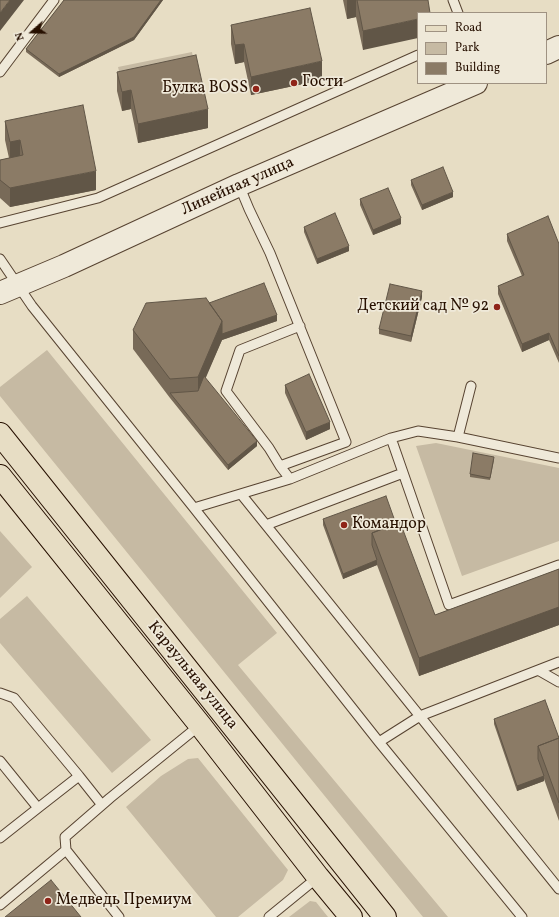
<!DOCTYPE html>
<html>
<head>
<meta charset="utf-8">
<style>
  body { margin:0 }
  #map { position:relative; width:559px; height:917px; overflow:hidden; background:#e7ddc4; font-family:Vollkorn,serif }
  canvas { display:block }
  .legend { position:absolute; left:417px; top:12px; width:130px; height:72px; box-sizing:border-box; background:#efe9d9; border:1px solid #9f9282; margin:0; padding:5px 7px; list-style:none; font-size:12px; color:#271000 }
  .legend li { display:flex; align-items:center; gap:8px; height:20px }
  .legend b { width:20px; border:1px solid #9f9282 }
  .north { position:absolute; left:12px; top:12px; width:40px; height:40px; -webkit-text-stroke:3px #efe9d9; paint-order:stroke; rotate:250deg; font-size:11px; font-weight:700; line-height:16px; text-align:center; color:#271000 }
  .north::after { content:''; display:block; margin:auto; width:14px; height:18px; background:#271000; clip-path:polygon(50% 0,100% 100%,50% 72%,0 100%) }
</style>
</head>
<body>
<div id="map">
<canvas width="559" height="917"></canvas>
<ul class="legend">
<li><b style="height:5px;background:#e7ddc4"></b>Road</li>
<li><b style="height:11px;background:#c6baa3"></b>Park</li>
<li><b style="height:11px;background:#8b7b66"></b>Building</li>
</ul>
<div class="north">N</div>
</div>
<script>
const context = document.querySelector('canvas').getContext('2d');
context.lineJoin = 'round';
function fill(path, color) { context.fillStyle = color; context.fill(path, 'evenodd'); }
const poly = rows => new Path2D(rows.map(r => 'M' + r).join(''));
function strokePath(path, color, width, dash) { context.strokeStyle = color; context.lineWidth = width; context.lineCap = dash ? 'butt' : 'round'; context.setLineDash(dash || []); context.stroke(path); }
function write(font, color, halo, rows, align = 'center') {
  context.font = font + ' Vollkorn,serif'; context.lineWidth = 3.5; context.setLineDash([]); context.textBaseline = 'middle'; context.strokeStyle = halo; context.fillStyle = color; for (const [text, x, y, turn = 0] of rows) {
    context.save(); context.translate(x, y); context.rotate((+turn || 0) * Math.PI / 180); context.textAlign = isNaN(turn) ? turn : align; if (halo) context.strokeText(text, 0, 0); context.fillText(text, 0, 0); context.restore();
  }
}
const green = poly([
  [192,52,194,64,121,79,118,67],
  [47,350,277,633,238,665,448,917,423,917,0,396,0,387],
  [436,443,559,468,559,541,462,576,416,446],
  [0,531,32,567,0,598],
  [27,596,151,740,112,773,0,643,0,619],
  [198,758,288,870,283,880,238,917,216,917,126,807,161,776,188,759],
  [310,901,316,902,328,917,289,917]
]);
const service = poly([
  [453,0,458,13],
  [0,72,54,0],
  [239,185,249,209,270,253,346,442,280,466],
  [0,223,98,198,418,55],
  [0,259,32,306,52,331,194,508,379,742,522,917],
  [458,437,471,386],
  [391,438,449,605,559,565],
  [290,479,280,466,269,448,226,391,240,350,300,326],
  [241,494,559,889],
  [194,508,290,479,391,438,418,431,458,437,559,458],
  [266,525,403,473],
  [538,670,559,682],
  [0,693,14,698,79,776,102,805],
  [379,742,420,716,559,662],
  [0,761,38,808,0,838],
  [38,808,79,776],
  [66,850,119,917],
  [0,905,66,850,65,837,110,798,200,725],
  [269,917,318,877]
]);
const tertiary = poly([
  [546,53,559,47],
  [0,293,64,266,239,185,476,83]
]);
const primary = poly([
  [0,434,385,917],
  [0,476,200,725,318,877,351,917]
]);
const wall = poly([
  [64,0,163,0,134,40,59,77,26,52,26,49],
  [343,0,428,0,363,50,356,17,347,19],
  [231,25,322,80,251,95,244,62,235,64,231,44],
  [117,72,208,128,138,143,131,109,122,111,117,91],
  [5,121,96,190,10,207,0,198,0,160,9,158,5,140],
  [411,180,453,197,422,210,411,185],
  [360,199,401,224,373,235,360,205],
  [304,227,349,251,317,264,304,232],
  [507,234,559,244,559,363,549,340,522,352,498,294,498,286,522,276,507,241],
  [422,297,411,342,379,334,379,329],
  [209,303,277,321,222,340,205,378,257,446,228,470,170,398,133,349,133,330],
  [285,385,330,429,306,440,285,393],
  [494,460,490,480,470,477,470,474],
  [323,519,396,524,435,615,559,569,559,625,419,676,377,565,343,579,323,525],
  [494,719,559,738,559,821,544,779,544,781,517,791,494,724]
]);
const shadedWall = poly([
  [10,0,24,0,0,31,0,13],
  [161,0,163,0,134,40,59,77,59,74],
  [347,0,356,0,356,17,347,19],
  [418,19,418,38,363,50,363,31],
  [244,44,244,62,235,64,235,45],
  [322,61,322,80,251,95,251,77],
  [131,90,131,109,122,111,122,92],
  [208,109,208,128,138,143,138,124],
  [20,140,20,159,10,161,10,142],
  [96,171,96,190,10,207,10,188],
  [453,192,453,197,422,210,422,205],
  [401,218,401,224,373,235,373,230],
  [349,246,349,251,317,264,317,259],
  [422,291,422,297,411,342,411,336],
  [277,315,277,321,222,340,198,396,198,377,222,321],
  [549,333,549,340,522,352,522,344],
  [330,422,330,429,306,440,306,432],
  [257,441,257,446,228,470,228,465],
  [377,560,377,565,343,579,343,574],
  [559,607,559,625,419,676,419,658],
  [544,776,544,781,517,791,517,786]
]);
const building = poly([
  [0,0,10,0,0,13,0,0],
  [64,0,161,0,134,37,59,74,26,49,64,0],
  [357,0,428,0,430,13,418,13,418,19,363,31,357,0],
  [310,8,322,61,251,77,244,44,235,45,231,25,310,8],
  [196,55,208,109,138,124,131,90,122,92,117,72,196,55],
  [83,105,96,171,10,188,0,180,0,160,23,155,20,140,10,142,5,121,83,105],
  [443,167,453,192,422,205,411,180,443,167],
  [388,188,401,218,373,230,360,199,388,188],
  [335,213,349,246,317,259,304,227,335,213],
  [548,216,559,244,559,356,549,333,522,344,498,286,524,275,507,234,548,216],
  [264,283,277,315,222,334,222,321,209,303,264,283],
  [390,284,422,291,411,336,379,329,390,284],
  [206,298,222,321,198,377,170,379,133,330,146,303,206,298],
  [309,374,330,422,306,432,285,385,309,374],
  [204,376,257,441,228,465,170,393,198,391,204,376],
  [473,453,494,457,490,478,470,474,473,453],
  [386,496,396,524,372,533,372,545,377,560,343,574,323,519,386,496],
  [400,522,435,615,559,569,559,607,419,658,372,533,400,522],
  [545,700,559,738,538,746,538,759,544,776,517,786,494,719,545,700],
  [559,738,559,803,538,746,559,738],
  [51,880,81,917,5,917,51,880]
]);
const markers = [
  [294,83,4,"#8f2418"],
  [256,89,4,"#8f2418"],
  [497,307,4,"#8f2418"],
  [344,525,4,"#8f2418"],
  [48,901,4,"#8f2418"]
];
const poiNames = [
  ["Гости",302,83],
  ["Булка BOSS",248,89,"right"],
  ["Детский сад № 92",489,307,"right"],
  ["Командор",352,525],
  ["Медведь Премиум",56,901]
];
const streetNames = [
  ["Линейная улица",238,187,-24],
  ["Караульная улица",192,676,51]
];
fill(green, '#c6baa3');
strokePath(service, '#574331', 11);
strokePath(tertiary, '#574331', 24);
strokePath(primary, '#271000', 24);
strokePath(service, '#efe9d9', 9);
strokePath(tertiary, '#efe9d9', 22);
strokePath(primary, '#e7ddc4', 22);
fill(wall, '#786a58');
fill(shadedWall, '#615647');
fill(building, '#8b7b66');
strokePath(building, '#615647', 1);
for (const [x, y, r, color] of markers) { const dot = new Path2D(); dot.arc(x, y, r, 0, 2 * Math.PI); context.fillStyle = color; context.fill(dot); strokePath(dot, '#efe9d9', 1.5); }
write('16px', '#271000', '#efe9d9', poiNames, 'left');
write('16px', '#271000', '#efe9d9', streetNames);
</script>
</body>
</html>
